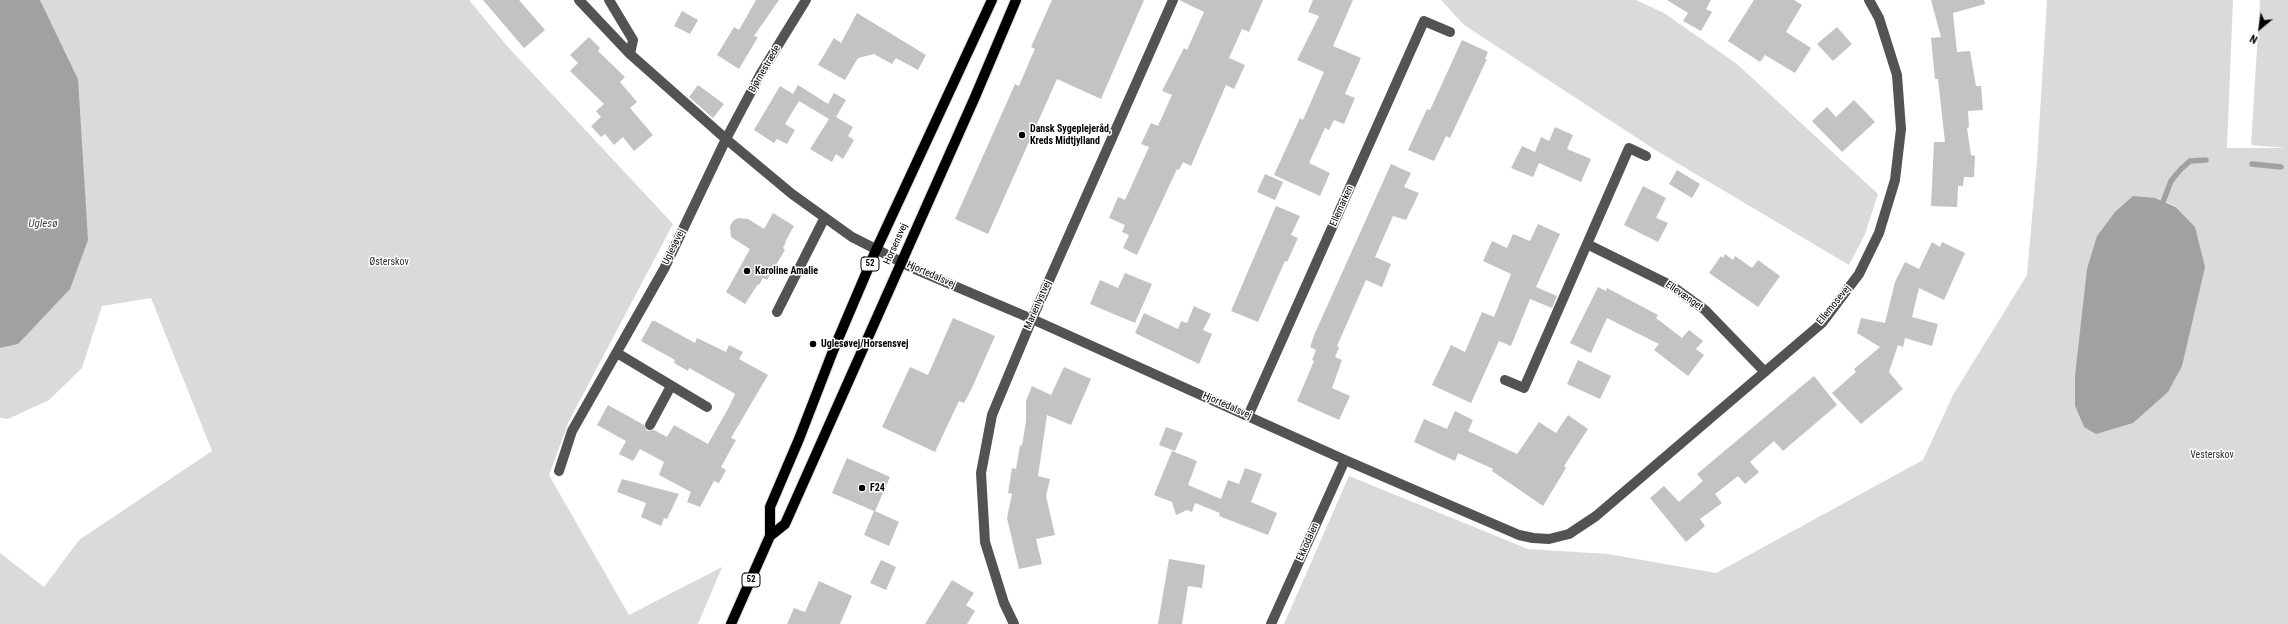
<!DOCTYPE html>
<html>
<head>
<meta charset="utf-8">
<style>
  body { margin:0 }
  #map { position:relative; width:2288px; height:624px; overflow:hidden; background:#fff; font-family:"Roboto Condensed",sans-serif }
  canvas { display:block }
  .north { position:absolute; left:2240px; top:8px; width:40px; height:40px; -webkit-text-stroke:3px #fff; paint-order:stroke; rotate:209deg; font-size:11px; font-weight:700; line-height:16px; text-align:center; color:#000 }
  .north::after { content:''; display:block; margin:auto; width:14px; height:18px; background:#000; clip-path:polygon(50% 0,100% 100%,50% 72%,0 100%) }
</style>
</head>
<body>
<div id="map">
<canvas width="2288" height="624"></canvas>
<div class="north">N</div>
</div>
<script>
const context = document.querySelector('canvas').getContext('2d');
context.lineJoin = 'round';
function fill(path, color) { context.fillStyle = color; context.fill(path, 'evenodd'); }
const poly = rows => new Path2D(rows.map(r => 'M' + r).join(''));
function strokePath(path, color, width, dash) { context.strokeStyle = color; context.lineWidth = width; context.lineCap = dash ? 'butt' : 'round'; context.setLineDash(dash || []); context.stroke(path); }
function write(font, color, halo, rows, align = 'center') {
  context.font = font + ' "Roboto Condensed",sans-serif'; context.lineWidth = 3; context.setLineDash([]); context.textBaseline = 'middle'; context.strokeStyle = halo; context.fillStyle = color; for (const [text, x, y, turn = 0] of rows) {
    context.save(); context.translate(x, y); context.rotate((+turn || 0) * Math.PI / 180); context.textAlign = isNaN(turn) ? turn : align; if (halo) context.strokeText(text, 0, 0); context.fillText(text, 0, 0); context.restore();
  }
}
const green = poly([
  [40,0,469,0,508,47,673,224,569,421,549,475,629,615,722,567,698,624,0,624,0,553,44,587,79,540,212,451,151,298,102,306,82,368,49,400,8,419,0,418,0,348,18,344,78,79],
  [1441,0,1636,0,1664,13,1737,64,1878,194,1865,234,1849,265,1657,151,1464,25],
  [2047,0,2233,0,2227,148,2286,148,2251,145,2260,0,2288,0,2288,624,1284,624,1349,476,1528,549,1608,554,1716,573,1923,460,1953,395,2027,275,2037,161],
  [2155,198,2176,206,2195,227,2084,427,2075,406,2075,376]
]);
const water = poly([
  [0,0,40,0,78,79,88,240,70,289,18,344,0,348],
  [2133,196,2155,198,2176,207,2195,227,2205,267,2182,366,2168,392,2133,423,2096,434,2084,427,2075,406,2075,376,2087,269,2097,236,2115,212]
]);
const stream = poly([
  [2252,164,2281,167],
  [2163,202,2171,181,2181,169,2190,161,2206,160]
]);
const building = poly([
  [483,0,519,0,545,30,524,48],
  [756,0,779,0,754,36,758,37,739,69,717,55,734,27,739,30],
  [1052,0,1144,0,1101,99,1057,79,988,234,955,219,1015,84,1019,86,1030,60,1035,49,1031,47],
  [1179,0,1263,0,1249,32,1242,29,1229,58,1245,65,1234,89,1226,85,1191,166,1183,162,1179,170,1177,169,1137,255,1123,248,1129,235,1122,232,1125,225,1109,218,1118,197,1125,200,1149,147,1141,144,1151,123,1158,126,1172,95,1162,91,1184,48,1187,50,1204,12],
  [1313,0,1353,0,1333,46,1361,58,1345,94,1355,98,1344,124,1334,120,1329,130,1325,128,1309,163,1330,173,1320,196,1274,175,1300,118,1303,120,1324,72,1297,60,1319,16,1308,12],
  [1667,0,1711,0,1706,9,1712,12,1701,31,1683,21,1688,13],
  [1754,0,1794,0,1802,5,1786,32,1811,48,1795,73,1765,55,1760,62,1728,41],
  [1931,0,1984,0,1985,4,1953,13,1957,52,1970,51,1976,86,1981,86,1983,110,1968,111,1969,127,1967,128,1971,155,1975,156,1974,177,1964,177,1963,186,1958,186,1957,207,1931,206,1934,142,1945,142,1938,79,1935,79,1931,38,1941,37],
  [682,11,698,20,690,34,674,26],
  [857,13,926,55,918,70,896,58,892,64,874,54,858,58,845,80,818,65,834,38,841,43],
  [1837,27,1852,44,1833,61,1817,44],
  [589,37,600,48,598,51,625,77,620,82,637,102,630,108,653,135,634,151,623,137,614,145,605,134,601,137,591,126,601,117,596,111,604,104,570,71,578,63,570,55],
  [1462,40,1488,52,1485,59,1487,59,1450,138,1446,136,1434,161,1408,150,1427,109,1430,110],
  [698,85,724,104,713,118,689,97],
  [798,85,828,104,834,93,846,100,836,117,853,127,848,136,854,140,843,159,836,154,832,162,810,149,829,119,799,101,785,124,795,130,787,144,777,139,774,143,754,130,780,86,793,94],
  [1854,100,1875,122,1842,152,1812,121,1827,107,1836,117],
  [1555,127,1573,135,1567,149,1591,159,1581,182,1539,163,1533,177,1511,168,1522,146,1535,152,1541,137,1549,141],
  [1391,164,1411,173,1404,187,1419,193,1406,220,1393,216,1375,257,1391,264,1382,287,1366,280,1337,346,1339,348,1335,357,1342,360,1332,388,1350,396,1339,420,1297,401,1314,361,1312,360,1316,350,1310,347,1315,333],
  [1677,170,1700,184,1692,198,1669,184],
  [1265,174,1283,182,1275,200,1257,192],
  [1643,186,1666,198,1656,218,1668,223,1658,242,1624,225],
  [1276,206,1300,216,1291,235,1298,238,1287,262,1285,261,1258,322,1231,311],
  [773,213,794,226,785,242,786,242,783,248,785,250,767,280,763,278,759,285,758,284,745,304,726,292,750,249,731,237,730,226,733,221,738,218,748,219,764,229],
  [1538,224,1560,234,1536,287,1557,296,1552,308,1530,299,1511,346,1499,341,1471,403,1432,385,1451,345,1465,352,1482,312,1494,317,1511,274,1483,261,1492,241,1507,248,1513,234,1530,241],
  [1932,242,1940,247,1942,242,1965,253,1944,300,1919,288,1912,317,1938,324,1932,346,1905,338,1903,347,1898,345,1889,372,1903,389,1861,424,1832,393,1856,372,1854,369,1880,347,1857,333,1861,318,1885,323,1895,282,1905,262,1919,269],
  [1725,254,1733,260,1735,256,1752,268,1758,260,1780,276,1758,307,1709,273,1721,256,1723,258],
  [1125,273,1152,284,1135,323,1090,304,1100,280,1118,288],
  [1598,287,1606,291,1607,288,1658,315,1656,318,1682,338,1689,330,1703,341,1696,349,1704,355,1688,376,1654,350,1659,344,1607,318,1591,353,1570,343],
  [1194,306,1211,314,1203,330,1212,334,1199,364,1135,333,1144,313,1178,329,1181,321,1187,323],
  [953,318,995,336,971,390,964,403,959,401,935,452,882,427,910,367,928,375],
  [652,321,655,321,695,343,697,338,726,352,729,345,743,352,739,359,768,375,731,438,736,440,721,467,726,470,719,483,714,481,700,507,687,502,691,492,659,475,664,462,640,449,633,461,619,454,626,441,597,425,608,405,644,425,647,431,654,430,667,437,674,425,708,444,729,407,735,394,732,392,689,368,688,371,674,363,675,360,641,341],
  [1578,360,1611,376,1600,399,1567,384],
  [1064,367,1091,379,1071,425,1047,415,1038,476,1050,479,1046,496,1055,535,1036,539,1042,564,1019,569,1007,518,1012,494,1008,493,1012,468,1016,469,1020,445,1022,446,1026,421,1026,401,1032,386,1051,395],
  [1814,376,1837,405,1783,451,1774,441,1750,462,1759,472,1745,484,1738,476,1715,494,1722,503,1700,519,1705,526,1686,542,1650,498,1664,486,1679,502,1703,481,1697,474],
  [1455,411,1473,420,1468,431,1517,454,1539,422,1556,433,1568,415,1588,429,1564,466,1566,468,1543,506,1492,471,1493,469,1458,453,1455,461,1414,442,1424,419,1447,429],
  [1166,427,1183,433,1175,451,1159,445],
  [1172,451,1197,461,1188,485,1221,499,1228,480,1239,484,1245,468,1262,474,1251,502,1277,513,1268,535,1219,516,1220,513,1195,503,1192,512,1187,510,1176,515,1172,502,1154,495],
  [847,458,890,477,875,511,899,522,889,546,864,535,874,511,832,493],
  [622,479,679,494,667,519,664,518,661,526,641,517,646,503,617,492],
  [1169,559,1205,565,1202,588,1188,586,1182,624,1158,624],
  [881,560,896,567,886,590,870,583],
  [952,580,974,593,966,605,975,611,967,624,925,624],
  [819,581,852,596,840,624,787,624,794,608,805,612]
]);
const minor = poly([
  [579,0,630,54,726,139,792,194,852,237,917,270,1032,319,1345,460,1519,535,1533,538,1549,539,1569,534,1596,516,1822,323,1859,274,1879,233,1895,180,1901,129,1897,75,1879,18,1869,0],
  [609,0,633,40,630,54],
  [1587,244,1672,286,1705,310,1765,372],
  [777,312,824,219],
  [617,353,707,407],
  [1505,380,1524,388,1629,148,1646,156],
  [1248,416,1424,21,1450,32],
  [650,425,671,386],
  [559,471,572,431,664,269,726,139,761,73,806,0],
  [1014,624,1004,603,985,542,981,473,992,415,1032,319,1173,0],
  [1271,624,1345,460]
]);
const major = poly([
  [770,536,785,524,975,97,1016,0],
  [731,624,770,536,770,507,799,439,833,351,876,250,992,0]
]);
const markers = [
  [1022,135,4,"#000"],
  [747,271,4,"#000"],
  [813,344,4,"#000"],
  [862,488,4,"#000"]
];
const shields = [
  [870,264,18],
  [751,580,18]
];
const shieldNames = [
  ["52",870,264],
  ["52",751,580]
];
const streetNames = [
  ["Bjørnestræde",765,69,-60],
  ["Ellemarken",1342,206,-66],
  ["Horsensvej",896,244,-66],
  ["Uglesøvej",674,247,-64],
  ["Hjortedalsvej",931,275,24],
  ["Ellevænget",1684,296,35],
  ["Marienlystvej",1038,305,-66],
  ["Ellemosevej",1834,305,-51],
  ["Hjortedalsvej",1227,406,24],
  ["Ekkodalen",1308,542,-66]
];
const poiNames = [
  ["Dansk Sygeplejeråd,",1030,129],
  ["Kreds Midtjylland",1030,141],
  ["Karoline Amalie",755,271],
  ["Uglesøvej/Horsensvej",821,344],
  ["F24",870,488]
];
const parkNames = [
  ["Østerskov",389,262],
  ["Vesterskov",2212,455]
];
const waterNames = [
  ["Uglesø",43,224]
];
fill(green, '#dadada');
fill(water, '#a1a1a1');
strokePath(stream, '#a1a1a1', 5.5);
fill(building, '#c3c3c3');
strokePath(major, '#dbdbdb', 12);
strokePath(minor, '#535353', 10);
strokePath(major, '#000', 10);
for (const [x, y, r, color] of markers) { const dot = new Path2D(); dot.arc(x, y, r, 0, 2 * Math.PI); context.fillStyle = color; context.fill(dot); strokePath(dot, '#fff', 1.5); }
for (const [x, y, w] of shields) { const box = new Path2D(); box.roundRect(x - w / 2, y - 7, w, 14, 3); context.fillStyle = '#fff'; context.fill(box); strokePath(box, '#000', 1); }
write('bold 9px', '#000', null, shieldNames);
write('10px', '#000', '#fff', streetNames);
write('bold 10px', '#000', '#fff', poiNames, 'left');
write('10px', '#313131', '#fff', parkNames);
write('italic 11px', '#424242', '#fff', waterNames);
</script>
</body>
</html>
